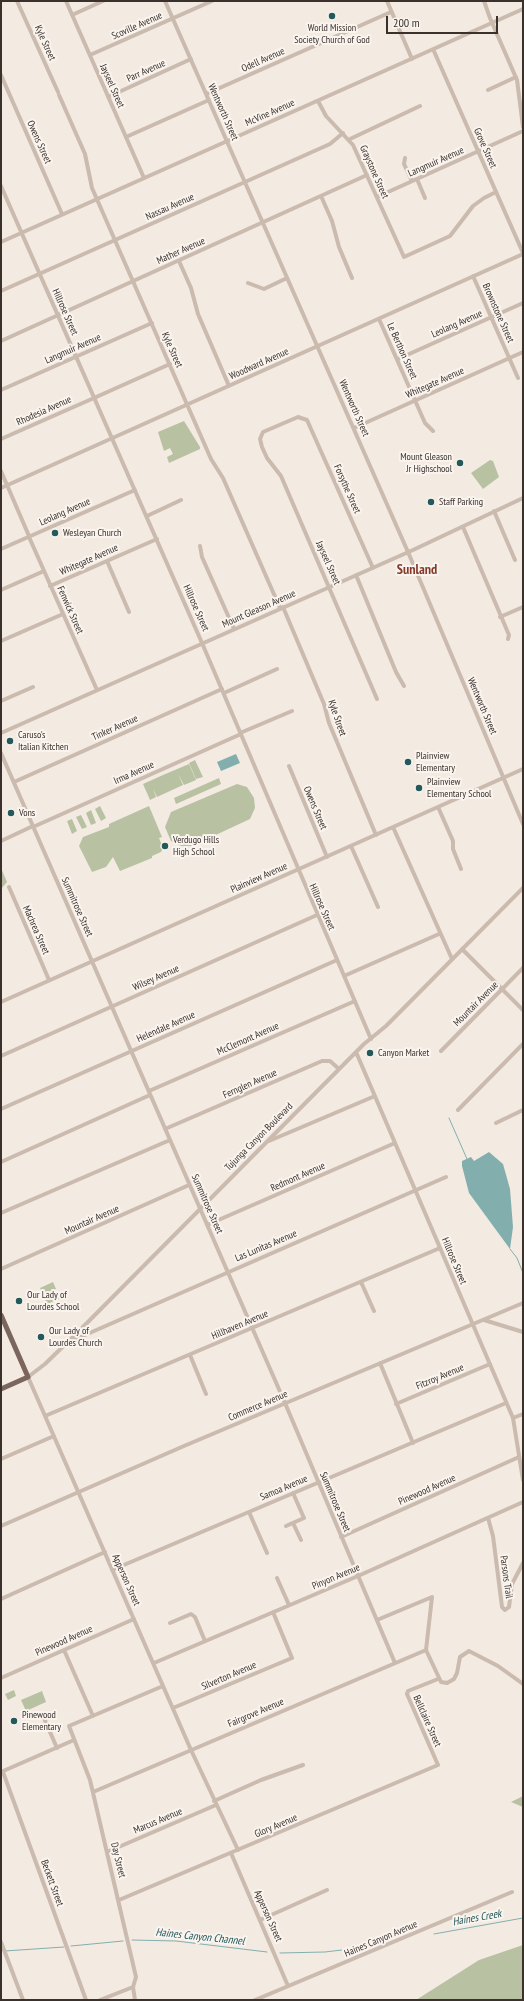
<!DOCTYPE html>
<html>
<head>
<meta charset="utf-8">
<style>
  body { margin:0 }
  #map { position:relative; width:524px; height:2001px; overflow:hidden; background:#f3eae2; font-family:"PT Sans Narrow",sans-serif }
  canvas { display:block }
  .frame { position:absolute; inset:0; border:2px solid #3a302c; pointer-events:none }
  .scale { position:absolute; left:386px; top:16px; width:112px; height:18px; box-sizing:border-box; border:2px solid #3a302c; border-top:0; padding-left:5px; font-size:12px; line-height:14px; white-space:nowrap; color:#3a302c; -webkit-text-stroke:3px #faf4ef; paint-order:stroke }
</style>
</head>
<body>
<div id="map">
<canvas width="524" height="2001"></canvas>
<div class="frame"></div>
<div class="scale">200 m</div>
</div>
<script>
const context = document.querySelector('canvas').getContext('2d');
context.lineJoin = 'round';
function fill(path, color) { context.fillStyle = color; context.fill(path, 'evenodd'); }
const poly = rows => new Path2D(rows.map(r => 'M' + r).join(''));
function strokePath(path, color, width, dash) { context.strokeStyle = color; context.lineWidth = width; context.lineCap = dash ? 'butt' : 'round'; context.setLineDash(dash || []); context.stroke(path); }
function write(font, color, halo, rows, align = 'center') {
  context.font = font + ' "PT Sans Narrow",sans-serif'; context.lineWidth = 4; context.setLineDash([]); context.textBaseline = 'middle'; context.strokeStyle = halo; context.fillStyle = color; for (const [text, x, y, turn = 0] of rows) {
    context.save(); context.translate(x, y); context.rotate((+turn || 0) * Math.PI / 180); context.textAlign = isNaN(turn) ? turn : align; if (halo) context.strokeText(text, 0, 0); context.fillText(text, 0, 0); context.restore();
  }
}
const green = poly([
  [184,421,200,447,200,449,169,463,167,457,173,454,170,448,164,451,158,432],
  [490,460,493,461,499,477,483,489,471,473],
  [195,760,203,777,196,779,189,763],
  [189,764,196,780,184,785,178,774,183,785,170,791,163,775],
  [163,775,170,791,157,797,153,789,156,797,150,800,143,784],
  [219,778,221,784,176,804,174,798],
  [237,784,247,787,254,798,255,808,250,819,192,846,181,846,171,841,165,827,171,812],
  [100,806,106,818,101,821,95,809],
  [149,806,162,837,159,838,163,848,161,852,152,856,152,858,120,871,113,857,106,867,92,872,79,846,83,837,109,827,109,824],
  [91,810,96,823,91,825,86,813],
  [81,815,87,827,82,829,76,817],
  [72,819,77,831,72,834,67,821],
  [1,868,7,882,1,889],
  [53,1282,56,1289,43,1295,40,1288],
  [56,1292,59,1299,47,1304,44,1297],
  [14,1690,16,1696,8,1700,5,1694],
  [42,1691,46,1702,26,1711,21,1700],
  [523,1796,523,1807,511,1802],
  [523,1945,523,2000,416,2000,479,1960]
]);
const water = poly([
  [236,754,240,763,221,771,217,762],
  [489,1152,503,1164,510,1189,513,1227,510,1249,469,1193,462,1166,462,1161,471,1157,474,1161]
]);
const stream = poly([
  [449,1118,467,1159],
  [510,1249,517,1258,523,1273],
  [434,1934,523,1918],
  [132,1940,176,1941,267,1952],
  [71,1946,123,1941],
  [5,1951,64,1947],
  [280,1953,325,1952,367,1947]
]);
const minor = poly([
  [17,1,58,92],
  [66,1,144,178],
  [165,1,408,552,523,824],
  [387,1,412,59],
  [484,1,490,18,517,80,523,127],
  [72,15,103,1],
  [433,49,523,253],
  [90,55,212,1],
  [1,75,62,214],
  [488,90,516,77],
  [206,94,391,12],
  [59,95,85,154,92,188,211,459,223,478,280,608],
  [108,97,191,59],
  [318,101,326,116,353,145,404,257,450,236,473,206,484,198,496,192],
  [126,137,209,100],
  [350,139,420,106],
  [405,158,404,164,412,181],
  [417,179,425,198],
  [1,186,202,643,371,1039],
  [321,196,332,221,339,247,352,278],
  [377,197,523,131],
  [1,242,523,9],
  [179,261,191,288,198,314,229,386],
  [473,276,518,378],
  [248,283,264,289,287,278],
  [1,291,330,144,343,133],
  [379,319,425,423,433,431],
  [1,341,367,175],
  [398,359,523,303],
  [1,390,152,323],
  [94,398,170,364],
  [354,428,523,352],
  [1,439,94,398],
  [1,471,29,536],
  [1,488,523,254],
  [494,511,515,560],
  [147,516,181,500],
  [463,527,509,635,508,639],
  [29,537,97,690],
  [200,546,202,557,234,629],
  [1,549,135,490],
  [107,561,129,612],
  [373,568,307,420,298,417,263,432,260,439,262,447,267,458,281,476,377,699],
  [356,575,396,672,404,686],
  [50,586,157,539],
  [1,590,44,571],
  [283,607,324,704,329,723,376,835],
  [500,617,523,607],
  [1,641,63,614],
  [224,693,277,669],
  [1,701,33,687],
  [1,733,413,550,523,498],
  [240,733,292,711],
  [1,753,285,1403,395,1663],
  [289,766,327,857],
  [14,782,222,689],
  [438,807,453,841,453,849,461,869],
  [33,827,241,734],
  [393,827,452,959],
  [1,841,33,826],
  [351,846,378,907],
  [9,887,49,980],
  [462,949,523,1010],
  [344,976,439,934],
  [1,1002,523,769],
  [441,1051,523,968],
  [356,1052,513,1418,523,1480],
  [1,1056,317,915],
  [149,1091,355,1001],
  [1,1109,337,960],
  [458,1110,523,1044],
  [496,1123,523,1110],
  [165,1129,322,1061,330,1061,339,1069],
  [269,1141,375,1096],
  [1,1162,150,1095],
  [1,1213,170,1140],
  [207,1225,395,1143],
  [1,1269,189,1185],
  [361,1282,374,1311],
  [484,1320,523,1332],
  [69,1342,446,1177],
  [190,1355,206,1394],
  [380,1363,413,1443],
  [396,1404,490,1364],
  [45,1416,440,1248],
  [513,1418,523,1414],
  [1,1459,54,1436],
  [249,1512,267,1553],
  [488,1518,493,1536,502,1607,505,1610,509,1607,512,1584,523,1563],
  [293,1523,301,1540],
  [1,1526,184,1446,523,1303],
  [286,1526,304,1518,293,1493],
  [341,1537,519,1457],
  [112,1570,506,1403],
  [277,1578,289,1605],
  [1,1599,105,1552],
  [377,1620,432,1597,426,1650,441,1682,447,1683,454,1679,457,1673,460,1657,469,1651,498,1666,523,1684],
  [170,1623,191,1614,195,1617,205,1641],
  [64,1650,93,1716],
  [154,1663,358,1576,523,1502],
  [1,1678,134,1619],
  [173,1708,292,1658,273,1612],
  [43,1716,57,1748],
  [1,1772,74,1740],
  [3,1772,86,2000],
  [93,1792,426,1650],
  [214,1801,261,1780,303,1765],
  [238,1850,191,1750,28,1377,45,1364,78,1332,364,1044,386,1026,523,888],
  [107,1852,216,1805],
  [231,1853,288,1986],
  [119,1900,438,1765,407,1694,408,1691,438,1679],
  [260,1920,327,1890],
  [1,1942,23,2000],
  [100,2000,133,1987],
  [135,2000,133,1987,136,1977,90,1780,69,1726,163,1686],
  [255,2000,512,1892]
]);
const major = poly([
  [1,1315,28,1377,1,1389]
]);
const markers = [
  [332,16,4,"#23595a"],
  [460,463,4,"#23595a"],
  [431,502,4,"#23595a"],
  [55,533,4,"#23595a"],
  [10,741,4,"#23595a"],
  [408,762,4,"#23595a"],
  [419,788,4,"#23595a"],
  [11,813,4,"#23595a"],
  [165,846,4,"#23595a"],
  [370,1053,4,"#23595a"],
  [19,1301,4,"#23595a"],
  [41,1337,4,"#23595a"],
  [14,1721,4,"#23595a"]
];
const streetNames = [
  ["Scoville Avenue",137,26,-24],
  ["Kyle Street",45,43,66],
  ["Odell Avenue",263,60,-24],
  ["Parr Avenue",146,71,-24],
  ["Jayseel Street",112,86,66],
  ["Wentworth Street",223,112,66],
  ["McVine Avenue",270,113,-24],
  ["Owens Street",39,142,66],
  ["Grove Street",485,148,66],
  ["Langmuir Avenue",436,162,-24],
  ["Graystone Street",374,172,66],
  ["Nassau Avenue",170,207,-24],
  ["Mather Avenue",181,251,-24],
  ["Hillrose Street",65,312,66],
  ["Brownstone Street",498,313,66],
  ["Leolang Avenue",457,324,-24],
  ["Langmuir Avenue",73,349,-24],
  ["Kyle Street",172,350,66],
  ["Le Berthon Street",402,351,66],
  ["Woodward Avenue",259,364,-24],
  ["Whitegate Avenue",435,383,-24],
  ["Wentworth Street",354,408,66],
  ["Rhodesia Avenue",44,411,-24],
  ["Forsythe Street",347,489,66],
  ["Leolang Avenue",65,512,-24],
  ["Whitegate Avenue",89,560,-24],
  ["Jayseel Street",328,563,66],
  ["Hillrose Street",196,608,66],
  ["Mount Gleason Avenue",259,609,-24],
  ["Fenwick Street",70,610,66],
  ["Wentworth Street",482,706,67],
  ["Kyle Street",337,718,71],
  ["Tinker Avenue",115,728,-24],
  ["Irma Avenue",134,773,-24],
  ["Owens Street",315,808,67],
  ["Plainview Avenue",259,878,-24],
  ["Summitrose Street",77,907,66],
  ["Hillrose Street",322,907,66],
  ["Machrea Street",36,930,66],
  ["Wilsey Avenue",156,978,-24],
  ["Mountair Avenue",476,1004,-45],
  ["Helendale Avenue",166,1027,-24],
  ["McClemont Avenue",248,1039,-24],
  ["Fernglen Avenue",250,1084,-24],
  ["Tujunga Canyon Boulevard",259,1137,-45],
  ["Redmont Avenue",298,1177,-24],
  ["Summitrose Street",207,1204,66],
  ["Mountair Avenue",92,1220,-24],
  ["Las Lunitas Avenue",266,1246,-23],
  ["Hillrose Street",454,1261,67],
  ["Hillhaven Avenue",240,1325,-23],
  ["Fitzroy Avenue",440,1377,-23],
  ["Commerce Avenue",258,1406,-23],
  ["Samoa Avenue",284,1488,-23],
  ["Pinewood Avenue",427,1490,-24],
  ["Summitrose Street",335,1502,67],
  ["Pinyon Avenue",336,1577,-23],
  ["Parsons Trail",506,1577,82],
  ["Apperson Street",126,1580,66],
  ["Pinewood Avenue",64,1641,-24],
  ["Silverton Avenue",229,1676,-23],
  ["Fairgrove Avenue",256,1713,-23],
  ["Bellclaire Street",427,1721,66],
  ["Marcus Avenue",158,1821,-23],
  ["Glory Avenue",276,1826,-23],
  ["Day Street",118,1860,76],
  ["Beckett Street",52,1883,70],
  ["Apperson Street",268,1916,66],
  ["Haines Canyon Avenue",381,1939,-23]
];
const poiNames = [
  ["World Mission",332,28,"center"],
  ["Society Church of God",332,40,"center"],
  ["Mount Gleason",452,457,"right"],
  ["Jr Highschool",452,469,"right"],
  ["Staff Parking",439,502],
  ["Wesleyan Church",63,533],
  ["Caruso's",18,735],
  ["Italian Kitchen",18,747],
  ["Plainview",416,756],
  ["Elementary",416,768],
  ["Plainview",427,782],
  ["Elementary School",427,794],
  ["Vons",19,813],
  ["Verdugo Hills",173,840],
  ["High School",173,852],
  ["Canyon Market",378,1053],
  ["Our Lady of",27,1295],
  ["Lourdes School",27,1307],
  ["Our Lady of",49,1331],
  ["Lourdes Church",49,1343],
  ["Pinewood",22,1715],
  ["Elementary",22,1727]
];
const waterNames = [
  ["Haines Creek",477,1918,-10],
  ["Haines Canyon Channel",200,1937,6]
];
const districtNames = [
  ["Sunland",417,570]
];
fill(green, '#b8c2a2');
fill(water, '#82afae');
strokePath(stream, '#82afae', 1);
strokePath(minor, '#cbbaae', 4);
strokePath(major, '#7b665e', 5);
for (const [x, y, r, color] of markers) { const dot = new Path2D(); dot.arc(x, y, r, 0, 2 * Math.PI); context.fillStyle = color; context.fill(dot); strokePath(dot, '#faf4ef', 1.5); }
write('10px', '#3a302c', '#faf4ef', streetNames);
write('10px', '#3a302c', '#faf4ef', poiNames, 'left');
write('italic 11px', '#23595a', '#faf4ef', waterNames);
write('bold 14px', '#853a29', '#faf4ef', districtNames);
</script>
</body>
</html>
